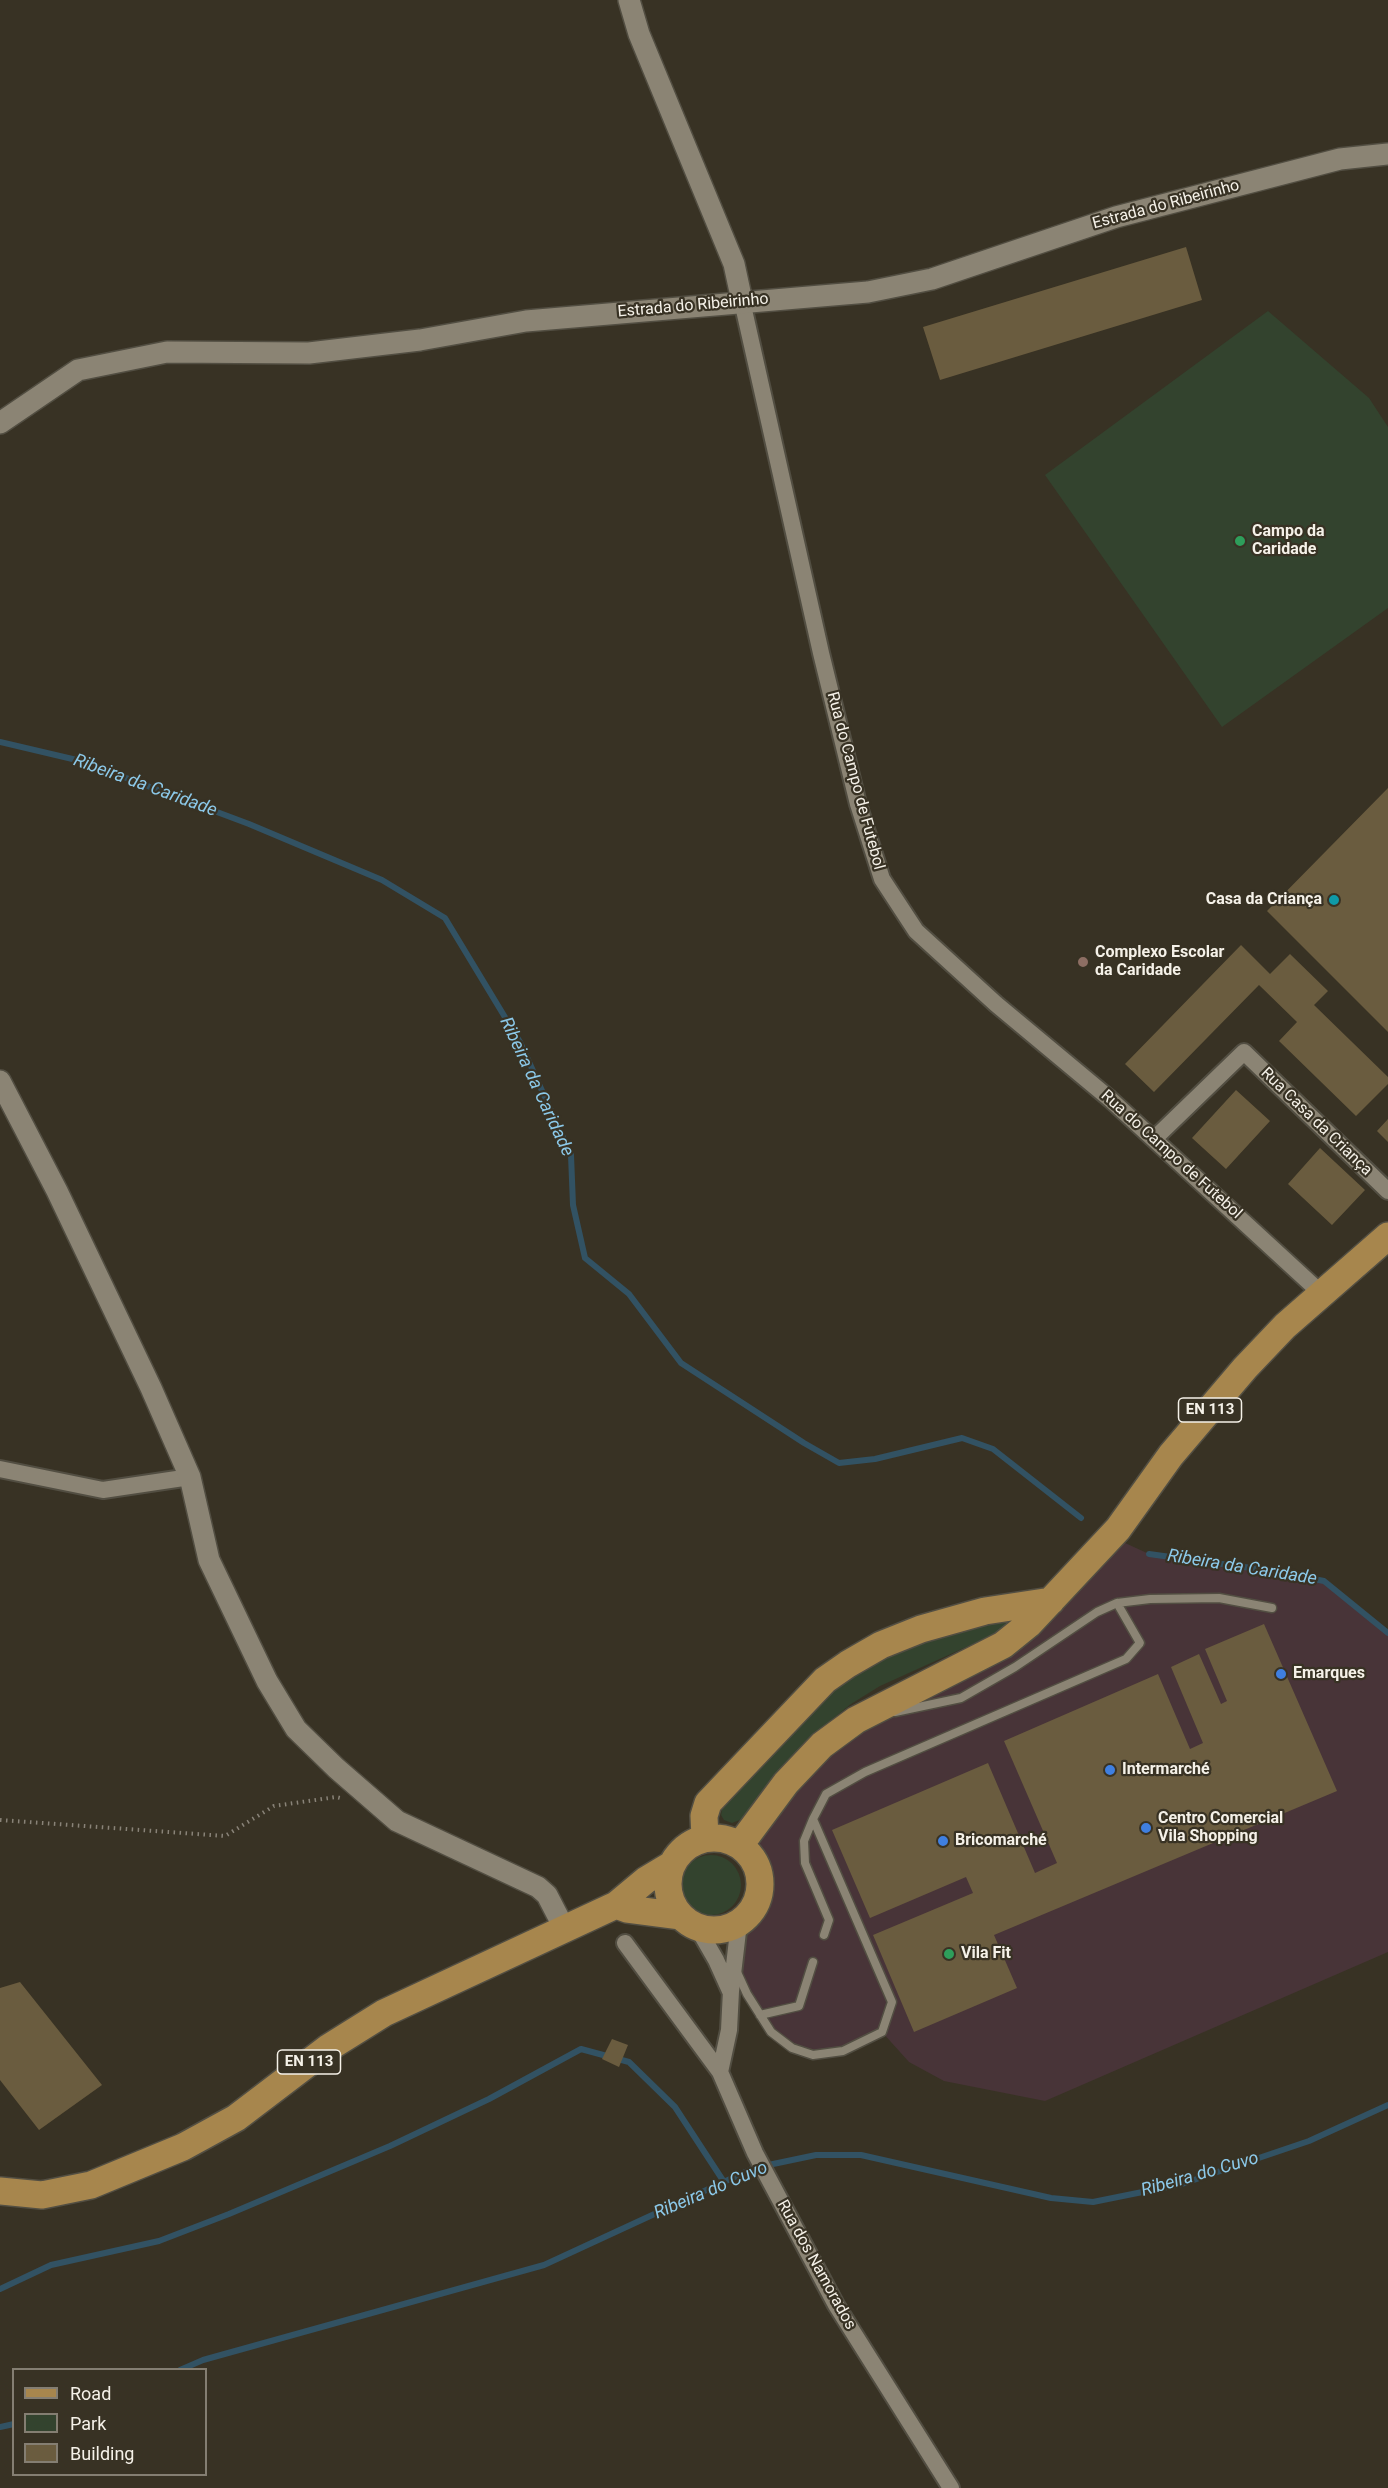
<!DOCTYPE html>
<html>
<head>
<meta charset="utf-8">
<style>
  body { margin:0 }
  #map { position:relative; width:1388px; height:2488px; overflow:hidden; background:#383224; font-family:Roboto,sans-serif }
  canvas { display:block }
  .legend { position:absolute; left:12px; top:2368px; width:195px; height:108px; box-sizing:border-box; background:#383224; border:2px solid #847e72; margin:0; padding:8px 10px; list-style:none; font-size:18px; color:#f5f1e8 }
  .legend li { display:flex; align-items:center; gap:12px; height:30px }
  .legend b { width:30px; border:2px solid #847e72 }
</style>
</head>
<body>
<div id="map">
<canvas width="1388" height="2488"></canvas>
<ul class="legend">
<li><b style="height:8px;background:#a7864d"></b>Road</li>
<li><b style="height:16px;background:#33432e"></b>Park</li>
<li><b style="height:16px;background:#6a5c3f"></b>Building</li>
</ul>
</div>
<script>
const context = document.querySelector('canvas').getContext('2d');
context.lineJoin = 'round';
function fill(path, color) { context.fillStyle = color; context.fill(path, 'evenodd'); }
const poly = rows => new Path2D(rows.map(r => 'M' + r).join(''));
function strokePath(path, color, width, dash) { context.strokeStyle = color; context.lineWidth = width; context.lineCap = dash ? 'butt' : 'round'; context.setLineDash(dash || []); context.stroke(path); }
function write(font, color, halo, rows, align = 'center') {
  context.font = font + ' Roboto,sans-serif'; context.lineWidth = 4.5; context.setLineDash([]); context.textBaseline = 'middle'; context.strokeStyle = halo; context.fillStyle = color; for (const [text, x, y, turn = 0] of rows) {
    context.save(); context.translate(x, y); context.rotate((+turn || 0) * Math.PI / 180); context.textAlign = isNaN(turn) ? turn : align; if (halo) context.strokeText(text, 0, 0); context.fillText(text, 0, 0); context.restore();
  }
}
const commercial = poly([
  [1110,1536,1149,1554,1324,1581,1388,1633,1388,1952,1045,2101,944,2081,909,2062,882,2032,843,2051,813,2055,771,2032,734,1967,739,1923,750,1912,758,1899,760,1884,758,1869,751,1855,740,1845,805,1761,973,1662]
]);
const green = poly([
  [1268,311,1369,398,1388,427,1388,608,1222,727,1045,475],
  [1008,1619,1008,1624,995,1634,880,1686,851,1704,807,1740,773,1778,745,1818,732,1823,724,1820,721,1815,723,1804,837,1684,893,1653,945,1636,978,1623],
  '681 1885a30 30 0 1 1 60 0a30 30 0 1 1-60 0Z'
]);
const stream = poly([
  [0,742,81,761,249,824,382,880,445,918,520,1042,571,1155,573,1205,585,1258,629,1294,681,1363,804,1443,839,1463,875,1459,962,1438,993,1449,1081,1518],
  [1149,1554,1266,1570,1324,1581,1388,1633],
  [0,2289,51,2265,159,2241,229,2214,390,2146,489,2099,581,2049,629,2062,675,2107,724,2182],
  [180,2370,203,2360,544,2265,754,2168,816,2155,861,2155,1051,2198,1093,2202,1182,2184,1309,2141,1388,2105],
  [0,2427,14,2424]
]);
const building = poly([
  [1186,247,1202,300,940,380,923,327],
  [1388,788,1388,1032,1267,911],
  [1241,945,1270,974,1290,954,1328,991,1314,1005,1388,1077,1388,1084,1356,1116,1279,1041,1297,1022,1259,985,1154,1092,1125,1064],
  [1236,1090,1270,1121,1226,1169,1192,1138],
  [1388,1119,1388,1142,1377,1131],
  [1320,1148,1365,1190,1332,1225,1288,1184],
  [1264,1624,1337,1791,994,1935,1017,1988,914,2032,873,1935,973,1893,966,1877,870,1918,832,1830,988,1763,1035,1873,1057,1863,1004,1741,1158,1674,1190,1749,1203,1743,1171,1667,1199,1654,1221,1704,1227,1701,1205,1649],
  [20,1982,102,2085,39,2130,0,2080,0,1988],
  [612,2039,628,2045,619,2067,602,2059]
]);
const path = poly([
  [0,1820,225,1836,274,1806,336,1797,340,1798]
]);
const service = poly([
  [895,1712,961,1698,1015,1667,1097,1612,1117,1603,1150,1599,1219,1598,1272,1608],
  [813,1819,804,1841,805,1863,829,1920,824,1935],
  [736,1970,747,1994,771,2032,792,2048,813,2055,843,2051,882,2032,892,2002,813,1819,826,1794,865,1772,1126,1659,1140,1643,1117,1603],
  [760,2015,799,2006,813,1962]
]);
const minor = poly([
  [742,301,821,653,858,804,882,879,916,931,996,1004,1110,1099,1322,1294],
  [1154,1139,1244,1052,1388,1191],
  [0,1469,103,1490,190,1477],
  [739,1923,731,1991,729,2030,720,2072,755,2153,836,2305,951,2488],
  [697,1927,716,1960,730,1991],
  [625,1943,720,2072]
]);
const tertiary = poly([
  [629,0,639,34,734,264,742,301],
  [0,423,78,370,167,352,309,353,420,340,526,321,868,292,932,279,1116,217,1340,159,1388,154],
  [0,1081,57,1191,151,1388,190,1477,209,1560,267,1681,296,1729,336,1768,397,1821,538,1887,547,1895,564,1928]
]);
const primary = poly([
  '668 1884a46 46 0 1 1 92 0a46 46 0 1 1-92 0Z',
  [705,1838,704,1816,708,1803,825,1680,848,1664,881,1645,921,1629,985,1611,1051,1601],
  [740,1845,786,1783,822,1745,856,1720,1003,1645,1029,1624,1118,1529,1171,1455,1245,1368,1285,1326,1388,1236],
  [616,1905,627,1909,681,1916],
  [0,2191,42,2195,91,2185,183,2147,236,2118,328,2048,384,2013,616,1905,646,1880,671,1865]
]);
const markers = [
  [1240,541,6,"#2e9e5b"],
  [1334,900,6,"#0f9aa8"],
  [1083,962,6,"#8d6e63"],
  [1281,1674,6,"#3f7fe0"],
  [1110,1770,6,"#3f7fe0"],
  [1146,1828,6,"#3f7fe0"],
  [943,1841,6,"#3f7fe0"],
  [949,1954,6,"#2e9e5b"]
];
const shields = [
  [1210,1410,63],
  [309,2062,63]
];
const shieldNames = [
  ["EN 113",1210,1410],
  ["EN 113",309,2062]
];
const streetNames = [
  ["Estrada do Ribeirinho",1166,205,-15],
  ["Estrada do Ribeirinho",693,306,-5],
  ["Rua do Campo de Futebol",855,781,75],
  ["Rua Casa da Criança",1316,1122,44],
  ["Rua do Campo de Futebol",1171,1155,42],
  ["Rua dos Namorados",816,2265,61]
];
const poiNames = [
  ["Campo da",1252,532],
  ["Caridade",1252,550],
  ["Casa da Criança",1322,900,"right"],
  ["Complexo Escolar",1095,953],
  ["da Caridade",1095,971],
  ["Emarques",1293,1674],
  ["Intermarché",1122,1770],
  ["Centro Comercial",1158,1819],
  ["Vila Shopping",1158,1837],
  ["Bricomarché",955,1841],
  ["Vila Fit",961,1954]
];
const waterNames = [
  ["Ribeira da Caridade",145,786,20],
  ["Ribeira da Caridade",536,1087,65],
  ["Ribeira da Caridade",1242,1568,9],
  ["Ribeira do Cuvo",1200,2175,-16],
  ["Ribeira do Cuvo",711,2191,-23]
];
fill(commercial, '#483438');
fill(green, '#33432e');
strokePath(stream, '#325263', 6);
fill(building, '#6a5c3f');
strokePath(service, '#524e42', 11);
strokePath(minor, '#524e42', 20);
strokePath(tertiary, '#524e42', 24);
strokePath(primary, '#524e42', 30);
strokePath(path, '#898378', 4, [1.5, 4.5]);
strokePath(service, '#8b8474', 8);
strokePath(minor, '#8b8474', 16);
strokePath(tertiary, '#8b8474', 21);
strokePath(primary, '#a7864d', 27);
for (const [x, y, r, color] of markers) { const dot = new Path2D(); dot.arc(x, y, r, 0, 2 * Math.PI); context.fillStyle = color; context.fill(dot); strokePath(dot, '#383224', 2); }
for (const [x, y, w] of shields) { const box = new Path2D(); box.roundRect(x - w / 2, y - 12, w, 24, 4.5); context.fillStyle = '#383224'; context.fill(box); strokePath(box, '#f5f1e8', 1.5); }
write('bold 15px', '#f5f1e8', null, shieldNames);
write('16px', '#f5f1e8', '#383224', streetNames);
write('bold 16px', '#f5f1e8', '#383224', poiNames, 'left');
write('italic 18px', '#8cc9e9', '#383224', waterNames);
</script>
</body>
</html>
